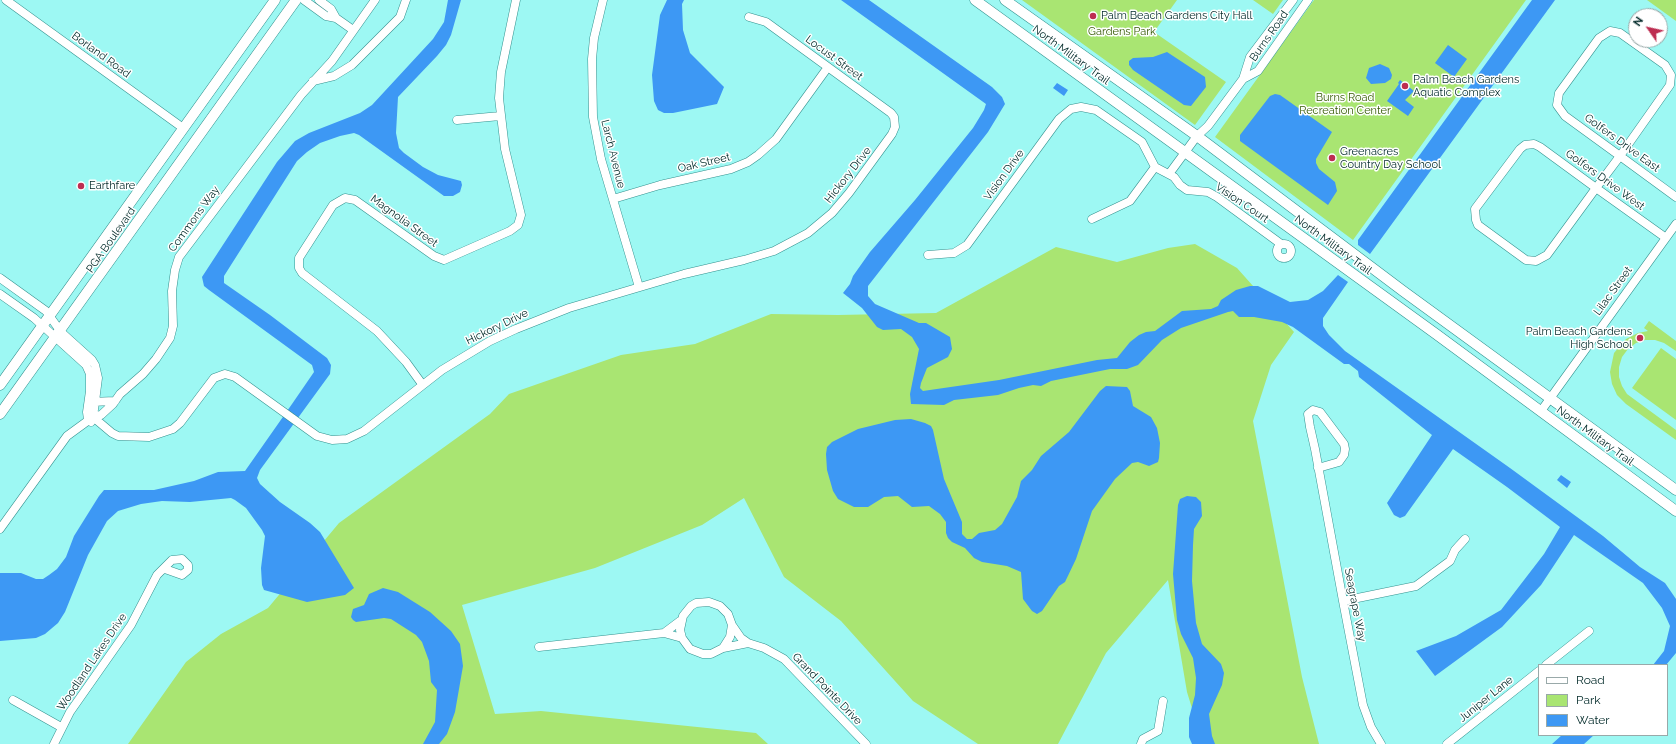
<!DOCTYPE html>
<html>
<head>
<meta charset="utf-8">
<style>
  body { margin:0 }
  #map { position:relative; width:1676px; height:744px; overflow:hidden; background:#9df8f3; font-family:Raleway,sans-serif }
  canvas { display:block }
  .legend { position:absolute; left:1538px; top:664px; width:130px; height:72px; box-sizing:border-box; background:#fff; border:1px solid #99a9a9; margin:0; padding:5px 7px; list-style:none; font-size:12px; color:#012928 }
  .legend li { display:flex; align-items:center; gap:8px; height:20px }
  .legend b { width:20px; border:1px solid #99a9a9 }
  .north { position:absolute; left:1628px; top:8px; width:40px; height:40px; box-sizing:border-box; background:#fff; border:1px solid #99a9a9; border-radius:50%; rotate:304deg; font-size:11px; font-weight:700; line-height:16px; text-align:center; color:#012928 }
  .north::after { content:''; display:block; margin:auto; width:14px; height:18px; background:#bd2d51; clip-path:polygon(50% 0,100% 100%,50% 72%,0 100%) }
</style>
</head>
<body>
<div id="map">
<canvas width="1676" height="744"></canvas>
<ul class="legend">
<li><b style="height:5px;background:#fff"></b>Road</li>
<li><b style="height:11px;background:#a9e572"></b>Park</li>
<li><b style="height:11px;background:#3d98f4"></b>Water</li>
</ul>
<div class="north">N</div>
</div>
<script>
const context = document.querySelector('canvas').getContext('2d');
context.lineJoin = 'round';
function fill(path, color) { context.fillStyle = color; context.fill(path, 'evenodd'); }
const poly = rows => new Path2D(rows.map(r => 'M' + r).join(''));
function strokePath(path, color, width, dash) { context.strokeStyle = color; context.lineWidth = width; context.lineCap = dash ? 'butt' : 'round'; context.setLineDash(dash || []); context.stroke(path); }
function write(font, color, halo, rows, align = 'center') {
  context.font = font + ' Raleway,sans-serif'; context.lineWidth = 3; context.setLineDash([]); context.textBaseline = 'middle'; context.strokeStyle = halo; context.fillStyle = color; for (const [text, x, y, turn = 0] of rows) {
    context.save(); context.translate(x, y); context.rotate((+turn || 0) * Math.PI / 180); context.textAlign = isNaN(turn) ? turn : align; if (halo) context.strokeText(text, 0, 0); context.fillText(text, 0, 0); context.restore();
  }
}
const green = poly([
  [1022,0,1177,0,1154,32,1226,82,1195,125],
  [1253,0,1283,0,1273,14],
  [1314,0,1526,0,1353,240,1215,137],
  [1647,0,1676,0,1676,21],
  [1195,244,1237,268,1294,332,1271,365,1253,421,1302,677,1319,744,1203,744,1187,692,1168,580,1106,653,1058,744,978,744,913,701,841,621,784,577,744,498,702,525,595,568,462,605,495,714,541,711,756,733,768,744,128,744,186,662,221,634,268,608,339,523,490,414,509,394,621,355,695,344,771,314,838,315,936,313,1056,247,1117,262,1168,248],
  [1649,321,1676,341,1676,351,1664,343,1655,340,1645,340,1636,343,1628,349,1622,357,1619,367,1619,377,1622,386,1627,394,1676,430,1676,440,1626,404,1617,395,1612,384,1610,372,1614,353,1626,339,1638,333,1648,331,1644,328],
  [1661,348,1676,359,1676,420,1632,388]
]);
const water = poly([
  [448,0,461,0,451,35,446,45,437,56,398,97,396,133,399,148,404,153,423,167,438,175,461,181,462,185,460,192,453,196,444,196,359,135,354,133,340,136,320,143,307,152,297,161,224,276,224,283,270,315,315,349,327,358,331,365,330,374,260,470,257,478,260,484,280,502,310,523,320,532,354,588,345,595,307,602,264,590,262,585,261,568,265,536,262,530,246,508,235,500,231,498,190,502,162,501,141,504,118,511,107,521,88,555,65,612,58,623,45,634,36,638,0,641,0,573,21,573,36,579,43,579,49,575,57,569,66,557,74,536,99,496,104,490,154,490,194,481,218,472,245,471,292,404,314,372,312,365,209,290,204,286,202,277,277,162,295,141,309,133,360,113,372,105,433,39,444,22],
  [667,0,684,0,682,4,683,30,690,53,724,87,717,104,673,113,664,113,658,110,654,101,652,75,660,15],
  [841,0,869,0,992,87,1002,97,1005,104,988,132,868,286,868,296,875,304,919,323,926,323,950,337,952,349,948,357,927,368,921,383,920,388,923,391,999,380,1097,360,1117,358,1130,342,1139,335,1146,332,1155,331,1182,311,1211,309,1218,306,1221,300,1236,290,1250,286,1258,286,1290,302,1308,300,1323,291,1338,275,1348,282,1323,318,1323,326,1329,335,1345,351,1510,468,1603,536,1640,567,1665,583,1676,599,1676,653,1666,665,1653,665,1664,651,1670,626,1662,608,1643,583,1574,535,1541,585,1502,627,1435,676,1416,651,1456,636,1501,610,1544,554,1560,527,1507,487,1453,449,1405,516,1400,518,1394,515,1387,503,1432,435,1359,377,1358,371,1349,364,1344,364,1293,327,1282,322,1254,317,1239,317,1233,311,1228,312,1181,328,1162,340,1138,365,1127,369,1110,369,1051,381,1041,386,1033,385,1019,388,998,395,954,400,944,405,911,404,910,394,919,349,912,337,901,329,883,330,877,327,862,308,843,293,850,284,853,276,870,252,915,200,973,128,984,110,986,104],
  [1532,0,1555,0,1370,254,1358,245,1358,240],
  [1448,45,1467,59,1454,77,1435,63],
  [1167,52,1205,77,1206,87,1191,106,1184,105,1133,70,1129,65,1129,61,1133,58,1153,57],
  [1380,64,1389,68,1392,75,1391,79,1385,83,1371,84,1366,78,1369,68],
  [1400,80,1414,91,1405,100,1414,107,1408,116,1387,101,1399,84,1398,83],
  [1057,83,1068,90,1064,96,1053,88],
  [1275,94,1280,95,1332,132,1316,159,1316,163,1319,169,1335,182,1337,191,1328,205,1240,141,1240,135,1270,96],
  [1106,386,1127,387,1130,391,1133,406,1151,417,1157,428,1160,443,1159,458,1158,462,1149,466,1138,462,1132,463,1115,479,1092,511,1076,559,1065,582,1059,586,1042,611,1037,614,1032,611,1023,599,1021,572,1007,566,982,562,974,558,965,548,952,542,948,538,946,533,946,522,940,514,929,506,912,507,898,496,884,497,868,507,854,507,838,499,833,491,827,470,826,454,827,447,832,442,858,429,895,420,911,419,925,423,931,426,933,430,944,479,962,522,962,534,967,539,972,539,979,533,995,530,1002,524,1017,497,1021,481,1032,470,1041,456,1069,432,1100,391],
  [1561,475,1571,482,1567,488,1557,480],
  [1187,496,1196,497,1201,502,1202,516,1194,529,1193,545,1192,581,1196,623,1202,644,1221,664,1224,673,1222,685,1209,714,1212,736,1215,744,1192,744,1189,737,1189,718,1195,695,1196,678,1193,658,1181,634,1177,620,1173,574,1178,505,1180,499],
  [383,588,398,592,430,612,451,631,460,644,463,666,455,712,447,734,439,744,423,744,435,722,437,690,431,682,429,661,422,642,416,635,391,619,384,618,356,622,353,620,351,617,353,609,364,605,369,594],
  [1562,735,1594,735,1584,744,1552,744]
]);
const minor = poly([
  [6,0,183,128],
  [304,0,326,16,336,18,353,30],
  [319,0,331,9,336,18],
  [603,0,594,38,592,59,593,117,601,159,639,287],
  [1243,79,1258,71,1308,0],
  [313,81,334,76,352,65,400,17,406,0],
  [457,120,500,116],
  [1169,174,1197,136,1208,126,1243,79,1250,57,1293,0],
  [613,199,660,185,731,169,748,162,758,155,776,139,828,67],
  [1092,219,1130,201,1155,167],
  [1666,238,1596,188,1540,147,1534,144,1525,145,1520,149,1475,209,1476,220,1478,225,1526,260,1536,261,1547,255,1596,188,1620,156,1670,85,1671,75,1665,65,1620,33,1610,31,1599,38,1559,93,1557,105,1565,116,1620,156,1676,197],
  '1277 251a7 7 0 1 1 14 0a7 7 0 1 1-14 0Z',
  [928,255,954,253,967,245,1059,119,1071,109,1081,107,1096,110,1142,142,1155,167,1174,177,1180,185,1187,190,1208,192,1217,197,1281,244],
  [0,278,46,311,61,332,92,360,95,365,98,378,93,417,112,433,118,436,149,437,173,429,180,423,214,378,225,374,235,377,317,436,332,440,347,439,364,431,442,370,490,341,516,329,569,308,684,274,744,260,774,251,808,233,832,213,849,193,892,134,895,127,894,117,891,113,766,22,749,17],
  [0,294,34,318,86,365,90,374,90,391,87,412,88,420,91,422],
  [422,384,406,362,377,331,302,273,299,268,299,258,333,205,345,198,355,200,434,256,444,260,510,231,518,225,521,215,505,149,499,98,501,72,516,0],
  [90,402,115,401],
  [1541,411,1676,224],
  [1318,468,1339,462,1344,455,1345,449,1344,444,1320,412,1313,410,1308,414,1310,427,1315,449,1343,601,1363,705,1371,727,1381,744],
  [0,529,67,436,93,417,101,415,113,404,120,394,143,374,156,359,170,338,173,326,172,291,175,270,179,257,301,95,332,61,375,0],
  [1343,601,1416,586,1450,561,1455,550,1465,539],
  [680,621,664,633,682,638,690,649,703,654,711,654,723,648,730,637,732,625,728,614,720,606,709,602,696,603,691,606,683,616,680,630,682,638],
  [748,643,764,648,784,659,866,744],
  [539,647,664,633],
  [723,648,748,643,741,638,732,625],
  [1546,665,1589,631],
  [13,700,61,727],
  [54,744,70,712,131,625,157,575,172,560,182,559,188,565,188,570,182,575,165,569],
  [1141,744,1143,739,1158,731,1163,701],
  [1447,744,1539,671]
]);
const major = poly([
  [975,0,1436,334,1676,511],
  [1005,0,1197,136,1403,291,1676,490],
  [0,385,275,0],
  [0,414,296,0]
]);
const markers = [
  [1093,16,4,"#bd2d51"],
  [1405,86,4,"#bd2d51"],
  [1332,158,4,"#bd2d51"],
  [81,186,4,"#bd2d51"],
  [1640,338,4,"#bd2d51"]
];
const poiNames = [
  ["Palm Beach Gardens City Hall",1101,16],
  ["Palm Beach Gardens",1413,80],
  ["Aquatic Complex",1413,93],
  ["Greenacres",1340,152],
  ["Country Day School",1340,165],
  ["Earthfare",89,186],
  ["Palm Beach Gardens",1632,332,"right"],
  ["High School",1632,345,"right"]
];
const parkNames = [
  ["Gardens Park",1122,32],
  ["Burns Road",1345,98],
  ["Recreation Center",1345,111]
];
const streetNames = [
  ["Burns Road",1269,36,-55],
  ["Borland Road",101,55,36],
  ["North Military Trail",1071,55,36],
  ["Locust Street",834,58,36],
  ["Golfers Drive East",1622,143,36],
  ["Larch Avenue",613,154,76],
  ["Oak Street",704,163,-13],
  ["Hickory Drive",848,175,-52],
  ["Vision Drive",1004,175,-54],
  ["Golfers Drive West",1605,180,36],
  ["Vision Court",1242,203,34],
  ["Commons Way",194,219,-54],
  ["Magnolia Street",404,221,36],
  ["PGA Boulevard",111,240,-55],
  ["North Military Trail",1333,245,36],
  ["Lilac Street",1613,291,-54],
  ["Hickory Drive",497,327,-26],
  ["North Military Trail",1595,436,36],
  ["Seagrape Way",1355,605,79],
  ["Woodland Lakes Drive",92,662,-56],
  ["Grand Pointe Drive",827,689,46],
  ["Juniper Lane",1486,699,-39]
];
fill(green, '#a9e572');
fill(water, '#3d98f4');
strokePath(minor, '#34928f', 9);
strokePath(major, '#34928f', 11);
strokePath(minor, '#fff', 8);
strokePath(major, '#fff', 10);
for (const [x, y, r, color] of markers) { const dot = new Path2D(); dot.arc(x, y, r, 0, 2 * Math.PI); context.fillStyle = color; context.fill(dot); strokePath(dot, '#fff', 1.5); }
write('11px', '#012928', '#fff', poiNames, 'left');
write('11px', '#355a03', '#fff', parkNames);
write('11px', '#012928', '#fff', streetNames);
</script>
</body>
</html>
